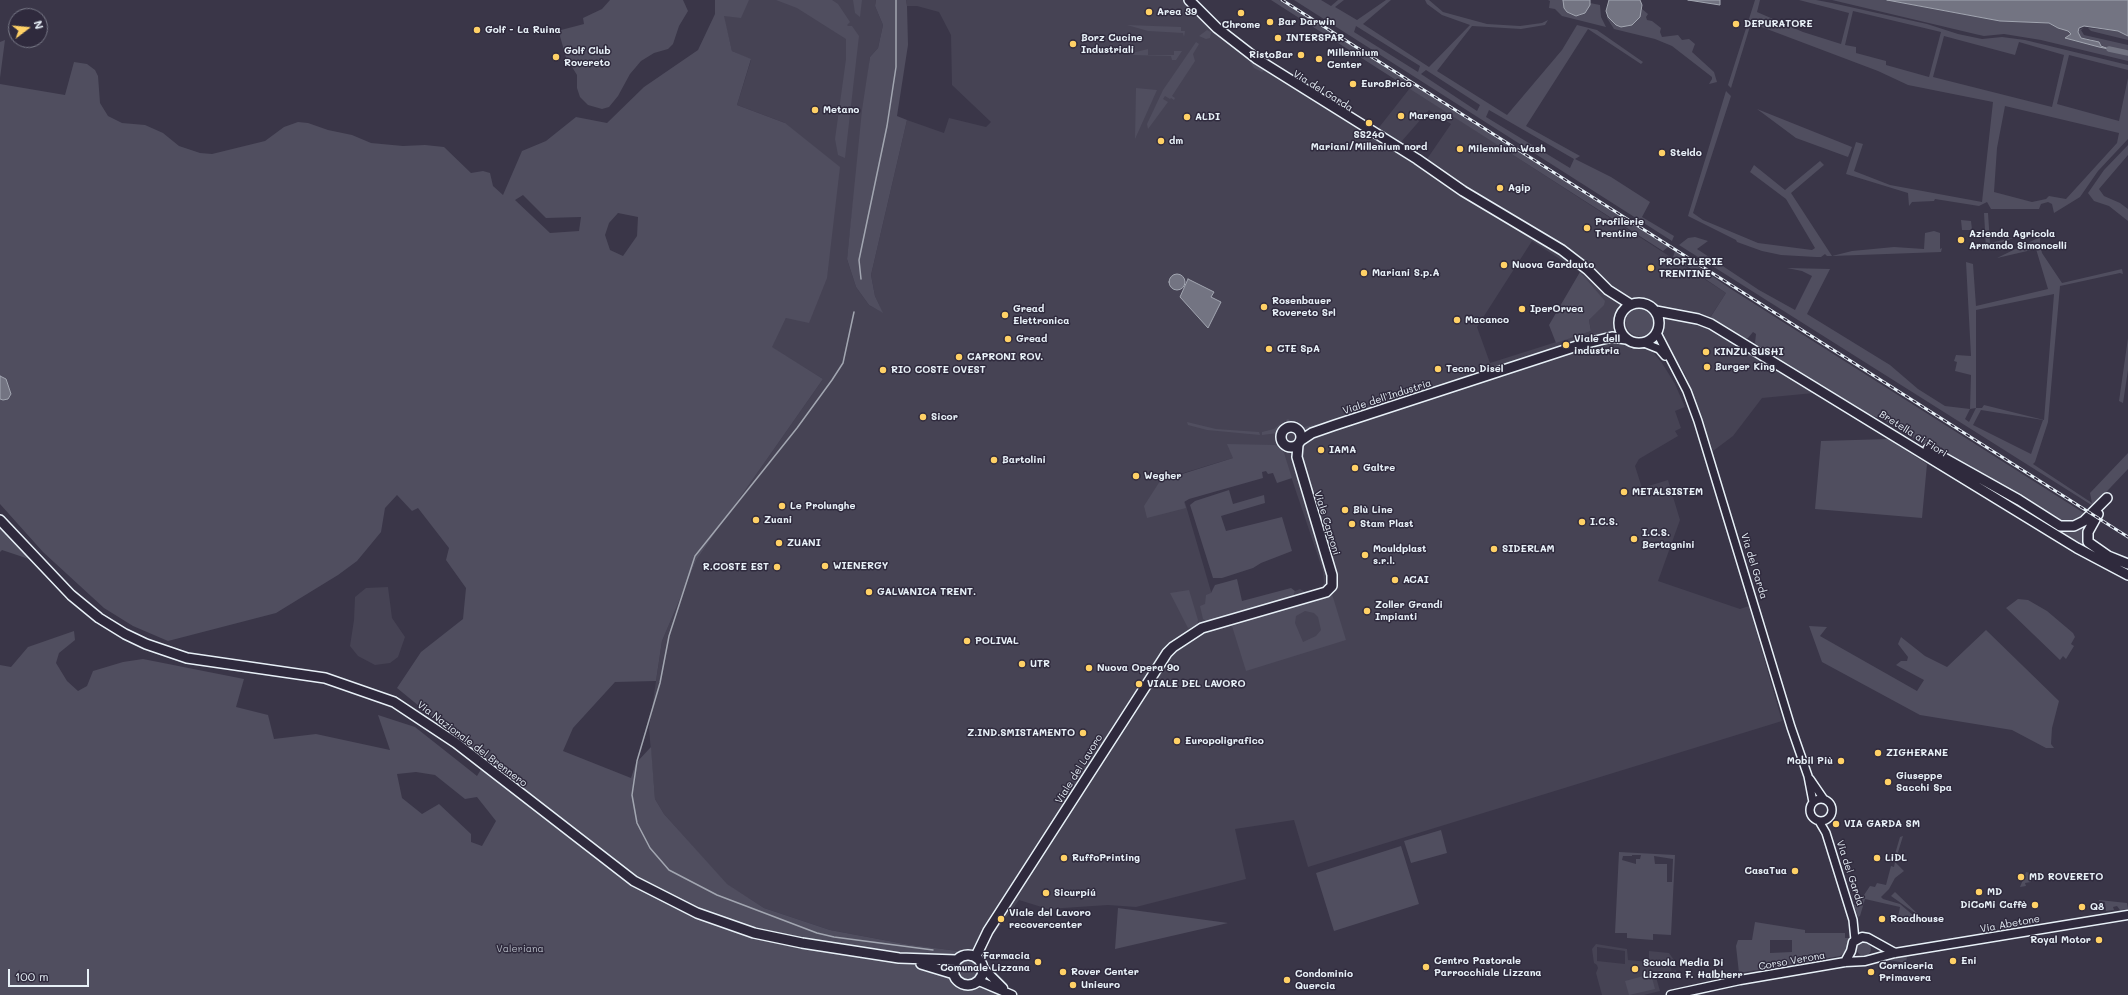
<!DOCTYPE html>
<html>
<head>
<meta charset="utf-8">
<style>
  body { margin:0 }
  #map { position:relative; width:2128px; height:995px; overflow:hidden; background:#3a3648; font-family:Mali,sans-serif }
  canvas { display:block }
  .north { position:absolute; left:8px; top:8px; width:40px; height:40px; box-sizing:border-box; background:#2f2a3d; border:1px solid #797a88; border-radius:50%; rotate:74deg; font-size:11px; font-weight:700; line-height:16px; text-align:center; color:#e8f1f8 }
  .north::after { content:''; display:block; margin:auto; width:14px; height:18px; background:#ffd166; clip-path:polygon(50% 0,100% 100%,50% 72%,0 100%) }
  .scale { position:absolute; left:8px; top:969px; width:81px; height:18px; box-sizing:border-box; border:2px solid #e8f1f8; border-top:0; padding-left:5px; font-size:12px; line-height:14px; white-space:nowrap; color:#e8f1f8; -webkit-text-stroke:3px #2f2a3d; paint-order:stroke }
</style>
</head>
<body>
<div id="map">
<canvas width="2128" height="995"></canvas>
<div class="north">N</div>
<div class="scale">100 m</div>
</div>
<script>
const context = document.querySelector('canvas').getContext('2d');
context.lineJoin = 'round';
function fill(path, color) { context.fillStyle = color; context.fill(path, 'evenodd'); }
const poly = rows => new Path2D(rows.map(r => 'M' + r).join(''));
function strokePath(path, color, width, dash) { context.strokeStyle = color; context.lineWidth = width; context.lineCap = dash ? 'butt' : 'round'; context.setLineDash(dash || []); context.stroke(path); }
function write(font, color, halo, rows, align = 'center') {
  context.font = font + ' Mali,sans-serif'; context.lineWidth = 3; context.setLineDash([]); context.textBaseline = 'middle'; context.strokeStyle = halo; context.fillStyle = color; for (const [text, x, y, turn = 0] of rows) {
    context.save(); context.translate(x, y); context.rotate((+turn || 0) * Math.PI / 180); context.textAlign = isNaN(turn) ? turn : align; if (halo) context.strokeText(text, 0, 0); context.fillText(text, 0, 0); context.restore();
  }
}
const built = poly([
  [719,0,876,0,875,6,883,25,878,48,870,57,847,259,856,287,869,305,882,312,875,296,871,275,907,120,944,133,949,118,986,127,991,122,952,85,951,35,939,12,917,6,907,6,906,0,1192,0,1245,48,1377,130,1410,88,1726,293,1709,319,1723,336,1814,393,1762,398,1733,436,1713,451,1685,374,1667,346,1662,334,1655,341,1640,348,1652,351,1662,363,1675,384,1685,407,1675,411,1681,428,1675,431,1678,436,1639,459,1635,466,1642,488,1668,480,1680,520,1658,581,1740,609,1749,606,1782,721,1308,867,1294,820,1235,829,1246,879,1136,907,1108,905,1048,909,1019,900,974,961,965,952,905,944,830,930,764,908,726,884,664,814,655,799,649,728,662,641,697,559,823,379,771,347,786,318,785,123,737,105,751,60,732,51],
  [1429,110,1451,124,1427,159,1401,142],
  [1532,241,1580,272,1603,305,1589,320,1591,331,1490,363,1477,327],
  [1282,450,1323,571,1324,583,1320,591,1309,594,1300,589,1295,591,1293,598,1219,619,1177,475,1233,458],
  [388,587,392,618,405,637,398,657,390,663,375,665,358,656,350,646,354,620,355,597,366,588],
  [1596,944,1627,949,1628,960,1649,962,1649,951,1669,953,1677,964,1670,966,1672,971,1676,970,1676,972,1656,977,1660,991,1644,995,1602,995,1596,973,1598,968,1597,965,1594,963,1592,949],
  [1597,947,1625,951,1625,964,1597,961]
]);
const green = poly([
  [610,0,683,0,688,11,679,26,673,44,668,49,654,53,641,61,630,74,618,96,609,107,602,109,588,105,580,97,577,88,577,75,572,67,568,65,560,36,561,30,584,24,583,18,602,9],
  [715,0,749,0,741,18,724,16,732,51,751,59,737,105,785,123,840,167,827,278,809,323,786,318,772,347,823,379,697,559,662,641,656,681,615,682,573,728,563,751,631,778,636,763,651,747,655,799,664,814,727,884,764,908,830,930,905,944,965,952,1006,995,0,995,0,665,11,667,28,647,74,631,75,640,59,653,56,663,67,681,78,691,87,686,93,671,123,662,143,659,244,679,236,707,268,715,274,739,316,734,390,750,378,715,415,727,477,776,486,761,397,688,421,652,463,619,466,588,446,560,449,548,418,508,412,511,397,495,385,508,381,532,357,561,338,575,276,613,168,641,133,626,104,608,43,552,0,504,0,84,65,95,74,62,87,64,95,70,98,76,100,103,108,116,122,123,145,125,163,133,179,146,200,153,212,154,265,141,284,127,298,122,308,123,328,130,352,135,371,143,403,146,425,145,444,147,471,173,483,171,490,173,493,186,503,195,522,151,546,141,576,117,607,123,644,87,698,50,715,14],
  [523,195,546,218,581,217,579,231,550,233,515,200],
  [618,213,638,217,637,236,623,256,610,250,605,235,609,223],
  [416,772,435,775,465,799,477,797,496,821,482,846,471,842,471,834,439,804,422,814,402,798,397,774],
  [776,0,832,0,838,4,850,22,847,25,848,26,852,26,859,36,845,158,838,155,835,139,846,59,846,39,797,8],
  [853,0,862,0,860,17,855,13],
  [876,0,906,0,907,6,908,45,897,116,907,120,871,275,875,296,883,313,869,305,856,287,847,259,862,110,870,57,878,48,883,25,875,6],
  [1271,0,1279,0,1668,247,1663,251],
  [1294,0,1321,0,1331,6,1338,0,1344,0,1335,7,1357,20,1386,0,1391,0,1363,24,1429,67,1470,25,1442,15,1427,4,1425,0,1429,0,1443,12,1487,24,1520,26,1542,23,1548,20,1545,25,1521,29,1472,26,1437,71,1507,115,1562,50,1577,25,1597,30,1643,62,1641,64,1588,29,1526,126,1580,156,1575,159,1611,177,1650,202,1642,217,1674,236,1672,241],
  [1356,26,1420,66,1418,72,1354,32],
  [1426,70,1480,105,1477,111,1421,74],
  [1489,110,1574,159,1570,168,1486,117],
  [1548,0,1563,0,1567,12,1576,16,1581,15,1590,3,1600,5,1601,17,1606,27,1562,16,1555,9,1549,8,1550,1],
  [1755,0,1760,0,1757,12,1803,32,1841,44,1849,13,1799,0,1816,0,1832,3,1927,24,1958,34,1982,39,2002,37,2025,40,2128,65,2128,70,2069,55,2057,104,2119,121,2128,78,2128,139,2098,171,2080,197,2054,213,2052,204,2048,202,2041,204,2039,209,1991,209,1987,202,1979,206,1935,199,1934,201,1912,202,1909,206,1908,193,1846,174,1856,142,1863,144,1854,171,1890,185,1982,202,1993,102,1908,85,1878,71,1751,23,1731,88,1728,85],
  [1853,11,1941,32,1929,77,1886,65,1886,61,1856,53,1856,47,1845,45],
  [1944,36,2015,55,2019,42,2064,55,2052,107,1933,77],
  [2005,106,2119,133,2117,143,2066,199,2049,196,2046,199,2032,202,1994,192,1997,148],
  [1832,0,1887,0,2000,21,2049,23,2058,28,2068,31,2071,34,2066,38,2107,48,2090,39,2081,38,2078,30,2084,28,2081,30,2084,35,2128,45,2128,61,2041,40,2004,34,1984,36,1975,34],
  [1607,5,1608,17,1642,11,1642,9,1648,14,1646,17,1647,20,1652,21,1661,28,1660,32,1662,37,1678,35,1682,40,1689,39,1695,44,1692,52,1714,72,1717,82,1709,84,1712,79,1712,77,1672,46,1655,39,1614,29,1607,18],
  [1127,25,1181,27,1181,31,1185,31,1184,37,1183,33,1148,31],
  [2088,28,2118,31,2128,36,2128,40,2091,31],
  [1207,30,1211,32,1210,38,1206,39,1199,36],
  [5,40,0,78,0,42],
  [1196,42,1199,44,1193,54,1195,61,1172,96,1175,98,1174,100,1171,98,1170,99,1165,96,1163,99,1168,102,1148,129,1147,124,1163,90],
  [1148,49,1148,55,1174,55,1174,51,1182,51,1176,60,1172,60,1171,56,1132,55,1132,53],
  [1248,59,1265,70,1262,72,1254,68],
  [1136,88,1157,90,1135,139],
  [1726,91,1731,96,1693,213,1703,220,1758,243,1812,250,1815,248,1786,199,1750,172,1754,165,1785,190,1820,161,1824,165,1791,193,1832,256,1852,251,1894,247,1924,249,1925,233,1934,231,1940,233,1940,249,1942,248,1941,252,1832,256,1827,256,1825,254,1821,257,1816,257,1781,255,1762,251,1737,242,1736,240,1688,216],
  [1757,109,1852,147,1848,157,1796,138],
  [2128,145,2128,155,2099,189,2104,196,2120,203,2128,209,2128,221,2109,206,2094,201,2088,193,2104,170],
  [1984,213,1988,213,1990,243,2016,237,1986,248],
  [1961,220,1971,221,1972,230,1962,230],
  [1695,237,1708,241,1697,249,1759,290,1795,310,1812,276,1802,271,1787,268,1830,269,1807,314,1890,365,1918,389,1945,406,1970,409,1971,375,1955,371,1957,362,1954,361,1956,355,1971,356,1966,262,1973,264,1976,306,2048,289,2036,249,1997,258,2040,237,2040,243,2042,253,2062,283,2122,269,2123,274,2120,273,2060,286,2048,422,2035,462,2033,464,2092,503,2090,493,2128,453,2128,469,2093,506,1679,245,1688,238],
  [2054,294,2044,420,1984,405,1982,408,1976,408,1976,310],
  [1976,408,1969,422,1965,419,1970,409],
  [1981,410,2043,420,2031,454,1973,425],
  [1675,251,1731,289,2087,515,2078,521,2064,523,2020,496,1909,436,1883,419,1870,415,1757,345,1755,343,1756,334,1753,332,1748,338,1744,339,1710,318,1726,293,1673,257],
  [1580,272,1605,301,1604,305,1589,320,1591,331,1556,343,1549,325],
  '1626 322a14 14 0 1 1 28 0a14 14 0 1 1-28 0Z',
  [2128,338,2128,370,2123,403,2119,401],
  [1288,419,1295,424,1304,427,1331,421,1331,423,1306,430,1291,424,1286,420],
  [1187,422,1216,429,1259,432,1260,435,1207,430,1188,425],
  [1280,424,1281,429,1278,433,1262,435,1262,432,1274,429],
  [1888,439,1927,464,1922,518,1815,509,1821,441],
  [1227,444,1275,445,1282,450,1284,453,1292,478,1277,483,1273,473,1268,474,1266,471,1262,472,1263,478,1189,499,1184,502,1186,508,1147,518,1144,506,1160,481,1233,458],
  [1957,470,2008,495,2045,521,2089,523,2090,549],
  [1229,490,1233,504,1264,495,1265,503,1221,516,1226,531,1282,517,1292,551,1261,563,1253,568,1222,578,1213,578,1190,505,1195,501],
  [0,527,32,560,2,550,0,552],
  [1237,579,1242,601,1291,588,1295,591,1293,598,1208,622,1203,619,1200,606,1205,604,1206,595,1211,593,1215,585],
  [1189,590,1198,620,1197,626,1188,628,1170,593],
  [1332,594,1346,640,1246,671,1232,626],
  [1305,611,1314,613,1318,617,1321,630,1316,636,1303,642,1295,623,1296,616],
  [2018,599,2028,600,2047,611,2073,633,2075,637,2071,644,2074,646,2066,659,2063,656,2060,660,2006,608],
  [1809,626,1827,627,1820,636,1917,691,1924,680,1896,665,1901,661,1907,661,1908,657,1898,644,1901,637,1925,656,1947,667,1986,630,2059,701,2052,728,2051,744,2054,748,2046,748,2012,730,1920,715,1822,662],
  [1441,830,1447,853,1411,863,1404,841],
  [1903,836,1895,862,1904,871,1895,878,1889,889,1881,897,1883,899,1900,904,1921,922,1898,917,1900,907,1865,899,1860,916,1858,917,1854,905,1862,903,1862,898,1870,886,1875,887,1877,883,1886,885,1891,866,1894,867,1895,862,1893,861,1900,837],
  [1401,846,1419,904,1334,931,1316,873],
  [1619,852,1675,855,1671,935,1653,934,1653,940,1627,938,1627,933,1615,933],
  [1632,855,1641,855,1640,859,1636,859,1636,864,1622,860,1623,856,1632,856],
  [1654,856,1673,859,1672,882,1667,882,1667,864,1655,864],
  [2026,872,2030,873,2031,882,2025,883,2026,886,2020,887],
  [1895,892,1922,918,1891,896],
  [2099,900,2127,903,2128,909,2120,910,2117,906,2113,907,2114,910,2106,911,2105,902,2099,901],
  [1118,908,1228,923,1115,949],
  [1755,922,1805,930,1805,933,1845,933,1845,938,1851,938,1847,950,1840,956,1739,973,1736,946,1738,940,1752,940],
  [1770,940,1792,940,1792,952,1770,953],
  '1857 949a7 7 0 1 1 14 0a7 7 0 1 1-14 0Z',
  [1907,956,1906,963,1888,960,1890,959],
  [1651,974,1655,989,1629,995,1625,981]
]);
const water = poly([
  [1563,0,1590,0,1590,5,1585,13,1576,16,1567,12,1564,8,1563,0],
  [1609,0,1640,0,1642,5,1640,17,1632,25,1621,27,1616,25,1608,17,1606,11,1609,0],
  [1688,0,1720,0,1720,5,1688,0],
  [1887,0,2128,0,2128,36,2118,31,2084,26,2079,28,2078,32,2081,38,2099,42,2101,46,2109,49,2099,47,2065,38,2071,34,2068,31,2058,28,2049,23,2000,21,1887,0],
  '1169 282a8 8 0 1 1 16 0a8 8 0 1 1-16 0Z',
  [1188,279,1214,292,1211,297,1221,302,1208,328,1180,297,1188,279],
  [0,376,6,379,11,394,8,399,3,400,0,399,0,376]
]);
const stream = poly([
  [861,279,859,260,887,126,896,67,896,0],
  [854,312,843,363,832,380,797,428,695,556,669,636,660,683,637,761,632,795,637,823,650,848,669,870,717,895,817,933,834,937,933,950]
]);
const canal = poly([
  [2109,49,2128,53]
]);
const tertiary = poly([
  [1657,333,1687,391,1698,421,1791,727,1808,776,1813,802],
  [1644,343,1659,349,1665,356],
  [1810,779,1823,798],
  '1810 810a11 11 0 1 1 22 0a11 11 0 1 1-22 0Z',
  [1819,821,1826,833,1853,920,1855,940]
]);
const secondary = poly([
  [1845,962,1851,951,1853,942,1862,937,1868,938,1895,953],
  [984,969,1003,988],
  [979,981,1012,995],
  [1671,995,1740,980,1845,962,1865,961,1895,953,2128,915]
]);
const primary = poly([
  [1189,0,1217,28,1257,59,1417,159,1463,191,1562,250,1588,270,1608,290,1630,304],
  '1619 323a20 20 0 1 1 40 0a20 20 0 1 1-40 0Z',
  [1656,311,1698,319,1711,324,2077,548,2128,575],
  '1281 437a10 10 0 1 1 20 0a10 10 0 1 1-20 0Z',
  [1300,441,1312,433,1335,425,1583,344,1612,337,1626,339],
  [1928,449,2019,500,2060,526,2074,526,2084,521,2107,498],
  [2098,514,2088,532,2088,542,2108,556,2128,564],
  [0,520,71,595,99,618,125,634,146,644,187,658,325,678,394,702,456,743,634,881,697,913,754,933,802,943,899,958,956,960],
  '953 970a15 15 0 1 1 30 0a15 15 0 1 1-30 0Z',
  [976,956,988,931,1167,653,1173,647,1202,628,1326,592,1332,586,1332,575,1297,457,1298,445],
  [921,964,954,974]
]);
const rail = poly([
  [1282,0,2128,537]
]);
const markers = [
  [1149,12,4,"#ffd166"],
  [1241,13,4,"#ffd166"],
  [1270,22,4,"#ffd166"],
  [1736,24,4,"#ffd166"],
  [477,30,4,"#ffd166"],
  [1278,38,4,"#ffd166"],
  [1073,44,4,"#ffd166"],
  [1301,55,4,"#ffd166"],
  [556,57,4,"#ffd166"],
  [1319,59,4,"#ffd166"],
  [1353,84,4,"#ffd166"],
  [815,110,4,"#ffd166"],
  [1401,116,4,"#ffd166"],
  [1187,117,4,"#ffd166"],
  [1369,123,4,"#ffd166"],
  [1161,141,4,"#ffd166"],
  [1460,149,4,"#ffd166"],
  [1662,153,4,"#ffd166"],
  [1500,188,4,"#ffd166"],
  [1587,228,4,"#ffd166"],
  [1961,240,4,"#ffd166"],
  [1504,265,4,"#ffd166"],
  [1651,268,4,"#ffd166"],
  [1364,273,4,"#ffd166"],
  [1264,307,4,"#ffd166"],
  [1522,309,4,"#ffd166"],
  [1005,315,4,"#ffd166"],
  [1457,320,4,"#ffd166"],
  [1008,339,4,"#ffd166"],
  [1566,345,4,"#ffd166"],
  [1269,349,4,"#ffd166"],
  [1706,352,4,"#ffd166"],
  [959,357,4,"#ffd166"],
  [1707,367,4,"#ffd166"],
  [1438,369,4,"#ffd166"],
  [883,370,4,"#ffd166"],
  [923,417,4,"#ffd166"],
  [1321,450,4,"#ffd166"],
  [994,460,4,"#ffd166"],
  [1355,468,4,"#ffd166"],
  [1136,476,4,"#ffd166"],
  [1624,492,4,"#ffd166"],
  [782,506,4,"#ffd166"],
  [1345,510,4,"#ffd166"],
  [756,520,4,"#ffd166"],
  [1582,522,4,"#ffd166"],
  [1352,524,4,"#ffd166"],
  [1634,539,4,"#ffd166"],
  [779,543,4,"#ffd166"],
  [1494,549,4,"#ffd166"],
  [1365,555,4,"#ffd166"],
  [825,566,4,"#ffd166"],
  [777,567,4,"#ffd166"],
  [1395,580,4,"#ffd166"],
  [869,592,4,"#ffd166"],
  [1367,611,4,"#ffd166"],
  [967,641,4,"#ffd166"],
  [1022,664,4,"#ffd166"],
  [1089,668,4,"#ffd166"],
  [1139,684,4,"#ffd166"],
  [1083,733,4,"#ffd166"],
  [1177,741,4,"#ffd166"],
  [1878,753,4,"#ffd166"],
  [1841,761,4,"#ffd166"],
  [1888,782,4,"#ffd166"],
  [1836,824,4,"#ffd166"],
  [1064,858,4,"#ffd166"],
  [1877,858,4,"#ffd166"],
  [1795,871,4,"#ffd166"],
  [2021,877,4,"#ffd166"],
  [1979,892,4,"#ffd166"],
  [1046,893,4,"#ffd166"],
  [2035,905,4,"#ffd166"],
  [2082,907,4,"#ffd166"],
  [1001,919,4,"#ffd166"],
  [1882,919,4,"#ffd166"],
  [2099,940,4,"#ffd166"],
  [1953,961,4,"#ffd166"],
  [1038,962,4,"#ffd166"],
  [1426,967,4,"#ffd166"],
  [1635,969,4,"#ffd166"],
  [1063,972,4,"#ffd166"],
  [1871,972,4,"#ffd166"],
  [1287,980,4,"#ffd166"],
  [1073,985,4,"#ffd166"]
];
const poiNames = [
  ["Area 39",1157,12],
  ["Bar Darwin",1278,22],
  ["DEPURATORE",1744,24],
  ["Chrome",1241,25,"center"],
  ["Golf - La Ruina",485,30],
  ["Borz Cucine",1081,38],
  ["Industriali",1081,50],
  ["INTERSPAR",1286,38],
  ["Golf Club",564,51],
  ["Rovereto",564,63],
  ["Millennium",1327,53],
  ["Center",1327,65],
  ["RistoBar",1293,55,"right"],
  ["EuroBrico",1361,84],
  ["Metano",823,110],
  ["Marenga",1409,116],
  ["ALDI",1195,117],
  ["SS240",1369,135,"center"],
  ["Mariani/Millenium nord",1369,147,"center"],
  ["dm",1169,141],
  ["Milennium Wash",1468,149],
  ["Steldo",1670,153],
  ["Agip",1508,188],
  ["Profilerie",1595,222],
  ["Trentine",1595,234],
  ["Azienda Agricola",1969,234],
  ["Armando Simoncelli",1969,246],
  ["PROFILERIE",1659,262],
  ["TRENTINE",1659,274],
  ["Nuova Gardauto",1512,265],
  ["Mariani S.p.A",1372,273],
  ["Rosenbauer",1272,301],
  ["Rovereto Srl",1272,313],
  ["Gread",1013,309],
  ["Elettronica",1013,321],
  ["IperOrvea",1530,309],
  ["Macanco",1465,320],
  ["Gread",1016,339],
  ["Viale dell",1574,339],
  ["industria",1574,351],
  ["CTE SpA",1277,349],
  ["KINZU SUSHI",1714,352],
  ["CAPRONI ROV.",967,357],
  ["Burger King",1715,367],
  ["Tecno Disel",1446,369],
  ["RIO COSTE OVEST",891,370],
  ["Sicor",931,417],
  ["IAMA",1329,450],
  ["Bartolini",1002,460],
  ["Galtre",1363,468],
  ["Wegher",1144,476],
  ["METALSISTEM",1632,492],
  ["Le Prolunghe",790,506],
  ["Blù Line",1353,510],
  ["Zuani",764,520],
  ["I.C.S.",1590,522],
  ["Stam Plast",1360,524],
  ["I.C.S.",1642,533],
  ["Bertagnini",1642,545],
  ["ZUANI",787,543],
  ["Mouldplast",1373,549],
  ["s.r.l.",1373,561],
  ["SIDERLAM",1502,549],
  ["WIENERGY",833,566],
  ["R.COSTE EST",769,567,"right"],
  ["ACAI",1403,580],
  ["GALVANICA TRENT.",877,592],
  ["Zoller Grandi",1375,605],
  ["Impianti",1375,617],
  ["POLIVAL",975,641],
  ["UTR",1030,664],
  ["Nuova Opera 90",1097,668],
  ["VIALE DEL LAVORO",1147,684],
  ["Z.IND.SMISTAMENTO",1075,733,"right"],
  ["Europoligrafico",1185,741],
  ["ZIGHERANE",1886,753],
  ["Mobil Più",1833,761,"right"],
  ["Giuseppe",1896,776],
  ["Sacchi Spa",1896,788],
  ["VIA GARDA SM",1844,824],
  ["RuffoPrinting",1072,858],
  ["LiDL",1885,858],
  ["CasaTua",1787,871,"right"],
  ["MD ROVERETO",2029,877],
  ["MD",1987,892],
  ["Sicurpiú",1054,893],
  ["DiCoMi Caffè",2027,905,"right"],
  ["Q8",2090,907],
  ["Viale del Lavoro",1009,913],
  ["recovercenter",1009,925],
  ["Roadhouse",1890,919],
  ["Royal Motor",2091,940,"right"],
  ["Farmacia",1030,956,"right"],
  ["Comunale Lizzana",1030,968,"right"],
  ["Centro Pastorale",1434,961],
  ["Parrocchiale Lizzana",1434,973],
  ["Eni",1961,961],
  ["Scuola Media Di",1643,963],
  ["Lizzana F. Halbherr",1643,975],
  ["Corniceria",1879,966],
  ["Primavera",1879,978],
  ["Rover Center",1071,972],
  ["Condominio",1295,974],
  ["Quercia",1295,986],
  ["Unieuro",1081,985]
];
const streetNames = [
  ["Via del Garda",1323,91,32],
  ["Viale dell'Industria",1387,397,-18],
  ["Bretella ai Fiori",1913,434,32],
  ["Viale Caproni",1327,523,73],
  ["Via del Garda",1754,566,73],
  ["Via Nazionale del Brennero",472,744,37],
  ["Viale del Lavoro",1079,769,-58],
  ["Via del Garda",1850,873,72],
  ["Via Abetone",2010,924,-10],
  ["Corso Verona",1792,961,-10]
];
const parkNames = [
  ["Valeriana",520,949]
];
fill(built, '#464354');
fill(green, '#504e5f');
fill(water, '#737482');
strokePath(water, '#a2a6b1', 1);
strokePath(stream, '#a2a6b1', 1.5);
strokePath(canal, '#737482', 5.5);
strokePath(tertiary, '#e8f1f8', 10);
strokePath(secondary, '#e8f1f8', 11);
strokePath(primary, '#e8f1f8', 12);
strokePath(tertiary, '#2f2a3d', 7);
strokePath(secondary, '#2f2a3d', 8);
strokePath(primary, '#2f2a3d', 9);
strokePath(rail, '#e8f1f8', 3);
strokePath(rail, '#2f2a3d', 1.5, [4.5]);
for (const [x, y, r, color] of markers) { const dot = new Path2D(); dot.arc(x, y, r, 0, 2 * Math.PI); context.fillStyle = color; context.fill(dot); strokePath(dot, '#2f2a3d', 1.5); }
write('bold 10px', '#e8f1f8', '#2f2a3d', poiNames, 'left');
write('10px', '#e8f1f8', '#2f2a3d', streetNames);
write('10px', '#b3b8c2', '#2f2a3d', parkNames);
</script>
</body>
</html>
